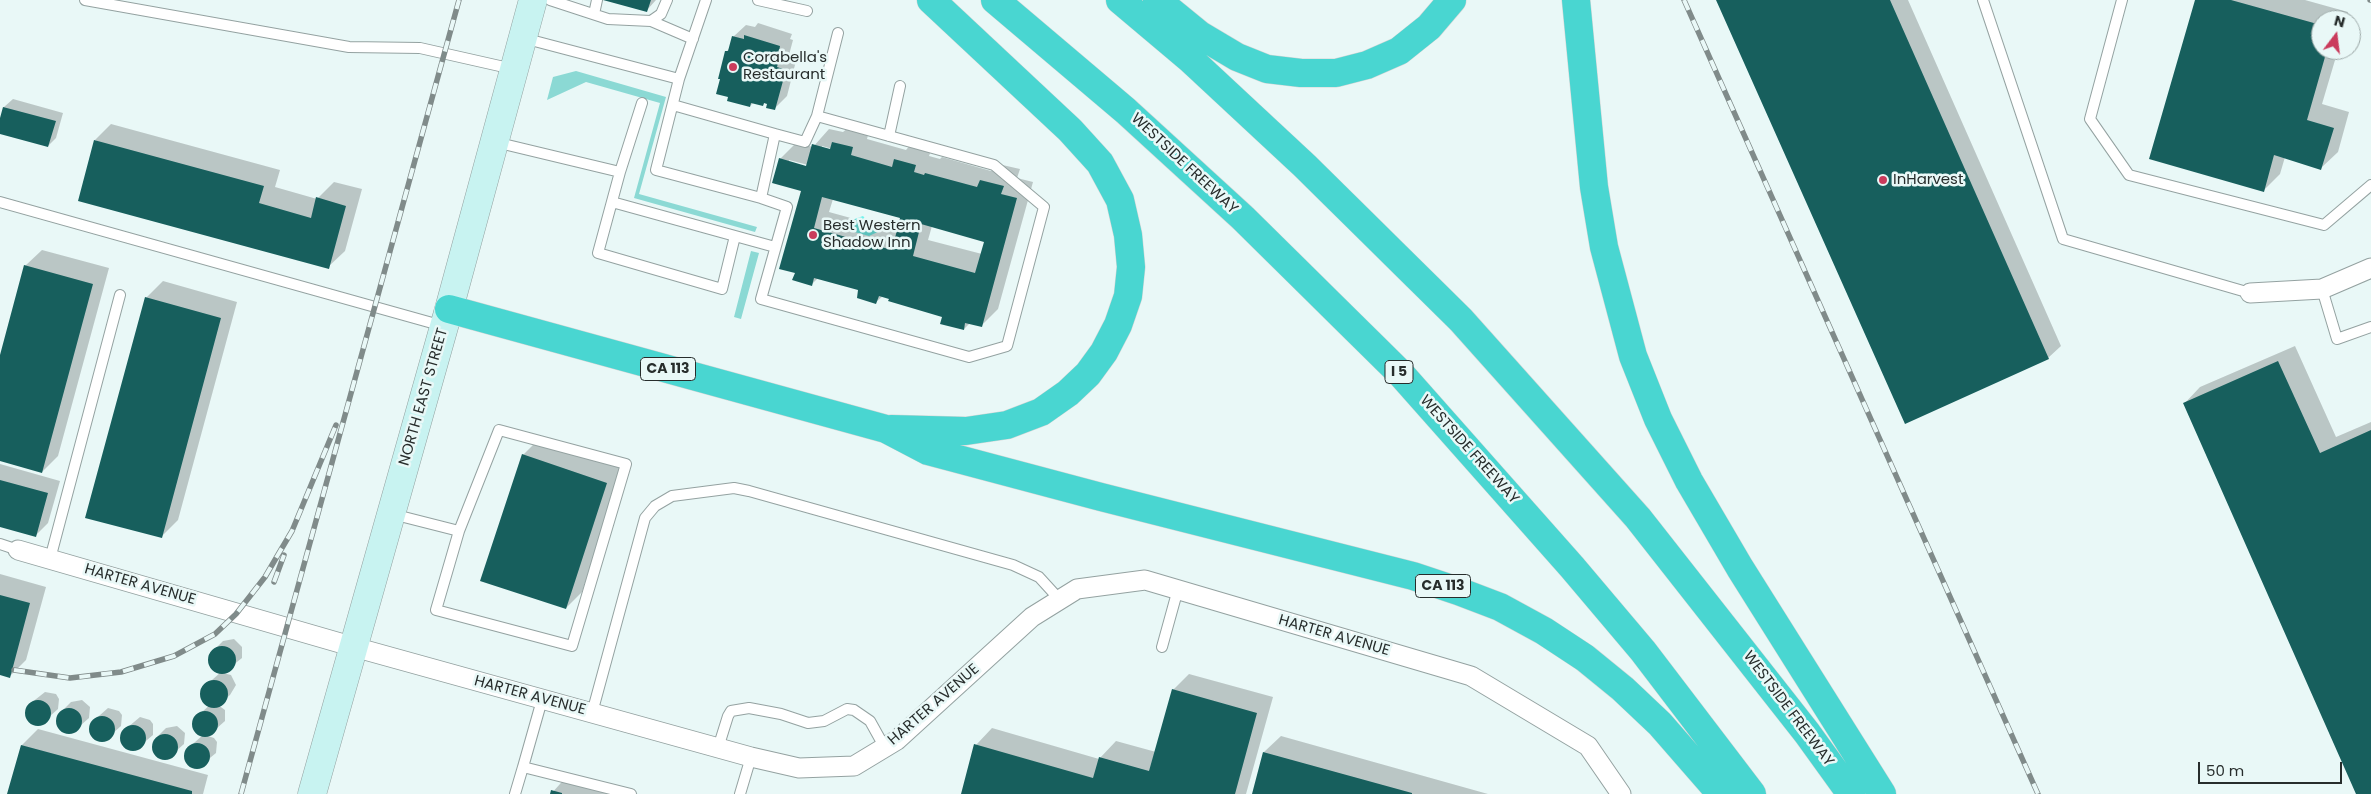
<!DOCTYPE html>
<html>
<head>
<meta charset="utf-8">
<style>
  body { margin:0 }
  #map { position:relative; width:2371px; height:794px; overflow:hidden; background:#e9f8f7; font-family:Poppins,sans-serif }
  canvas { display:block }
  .north { position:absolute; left:2311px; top:10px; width:50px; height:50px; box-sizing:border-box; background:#e9f8f7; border:1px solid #9ba7a6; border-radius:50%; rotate:15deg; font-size:14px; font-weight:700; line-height:20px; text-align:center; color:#272d2c }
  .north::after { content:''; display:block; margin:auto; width:18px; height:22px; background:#ca3b5c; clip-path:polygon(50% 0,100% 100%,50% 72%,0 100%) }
  .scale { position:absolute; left:2198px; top:762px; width:144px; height:22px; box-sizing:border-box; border:2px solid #272d2c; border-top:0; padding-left:6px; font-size:15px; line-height:18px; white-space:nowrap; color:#272d2c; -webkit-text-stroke:4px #e9f8f7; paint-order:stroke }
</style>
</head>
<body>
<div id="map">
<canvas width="2371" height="794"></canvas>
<div class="north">N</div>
<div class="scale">50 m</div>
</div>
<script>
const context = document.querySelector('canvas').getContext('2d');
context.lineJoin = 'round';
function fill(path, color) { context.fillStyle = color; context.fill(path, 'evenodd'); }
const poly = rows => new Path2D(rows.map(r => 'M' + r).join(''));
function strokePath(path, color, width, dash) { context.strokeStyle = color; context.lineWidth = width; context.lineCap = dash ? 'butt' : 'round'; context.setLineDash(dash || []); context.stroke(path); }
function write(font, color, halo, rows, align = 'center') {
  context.font = font + ' Poppins,sans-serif'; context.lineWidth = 5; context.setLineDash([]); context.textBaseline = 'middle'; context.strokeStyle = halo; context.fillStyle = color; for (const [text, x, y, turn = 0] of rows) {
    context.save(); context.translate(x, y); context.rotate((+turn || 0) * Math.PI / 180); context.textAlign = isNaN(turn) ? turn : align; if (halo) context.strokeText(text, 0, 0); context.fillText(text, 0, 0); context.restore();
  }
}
const green = poly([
  [576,71,666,97,639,194,757,227,755,232,634,198,660,103,586,82,547,100,553,77],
  [751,251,759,253,741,319,734,317]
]);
const water = poly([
  [863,216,869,223,879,224,882,230,869,236,851,231,849,221]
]);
const shadow = poly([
  [606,0,656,0,647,10],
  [1718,0,1908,0,2061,346,2048,358],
  [2197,0,2305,0,2348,12,2346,20,2321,20,2321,50,2338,50,2322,104,2349,112,2338,152,2321,168,2285,157,2280,174,2264,190],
  [758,23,792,34,790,39,793,40,789,55,797,57,787,96,775,108,765,102,763,105,753,103,750,106,726,52,730,48,733,37,746,25,755,27],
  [13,99,63,113,56,138,48,146,0,132,0,123,4,107],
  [111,124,280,170,275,187,317,199,334,182,362,189,345,251,328,267,95,140],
  [849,127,869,131,867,139,906,150,912,143,932,148,929,156,940,159,942,157,991,171,998,164,1020,169,1017,178,1033,182,998,309,982,325,970,323,964,329,943,316,891,298,883,296,876,302,860,289,818,278,812,284,796,272,802,190,780,159,796,143,813,147,829,129,843,132],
  [822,146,836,150,822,148],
  [789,160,812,166,812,168,789,162],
  [833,199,902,218,898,231,829,212],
  [932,226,985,241,982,254,928,240],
  [42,250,109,268,58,456,42,472,0,460,0,360,25,266],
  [163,281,237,302,178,520,161,537,146,298],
  [2295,346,2336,437,2371,422,2371,794,2358,794,2184,404,2200,387],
  [539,439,622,467,582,592,566,608,523,455],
  [0,464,60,481,48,523,36,535,0,526],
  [0,574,46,587,26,660,10,676,0,674],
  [234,639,242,647,242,658,223,673,231,675,236,685,230,695,218,705,225,710,225,721,208,736,214,738,217,742,216,753,199,767,189,765,186,760,186,750,203,735,197,733,193,724,194,719,211,704,206,703,201,693,203,688,221,672,213,670,209,660,214,650,223,641],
  [1189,674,1273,697,1246,794,962,794,976,745,992,728,1099,759,1116,741,1156,752,1173,690],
  [45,692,56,694,59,699,58,709,40,725,30,722,26,712,31,703],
  [82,700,90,707,89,718,72,733,61,730,57,721,62,711,71,702],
  [108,708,119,711,122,715,121,726,104,741,93,738,90,734,91,723],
  [140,717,150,720,153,724,153,735,135,750,125,747,122,743,122,732],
  [177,726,185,733,184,744,167,759,157,756,153,746,158,736,166,728],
  [38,729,208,775,203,794,9,794,22,745],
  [1281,736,1488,794,1253,794,1264,752],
  [568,775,638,794,551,794]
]);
const building = poly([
  [603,0,651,0,647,12],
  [1716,0,1890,0,2049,359,1905,424],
  [2195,0,2231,0,2321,25,2321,50,2327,50,2307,120,2334,128,2321,170,2274,155,2264,192,2149,159],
  [744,35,780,46,779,52,781,53,777,67,786,70,775,110,766,108,767,104,764,103,763,106,751,103,750,107,727,101,728,97,716,94,720,79,718,79,725,51,728,51,732,36,744,39],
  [3,107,56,121,48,147,0,134,0,118],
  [94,140,264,186,259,203,311,218,316,197,346,206,329,269,78,201],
  [832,142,853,147,851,155,892,167,894,159,916,165,914,172,924,175,925,173,977,187,980,180,1004,186,1001,194,1017,198,982,327,965,323,964,330,940,324,942,317,888,301,889,299,879,296,876,304,857,298,858,290,814,278,812,286,792,280,795,273,779,269,801,191,772,183,779,158,806,166,812,144,830,149],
  [822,197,900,218,892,250,814,228],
  [921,224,984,242,975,273,913,256],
  [24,265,93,284,42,473,0,461,0,355],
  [145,297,221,318,162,538,85,518],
  [2278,361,2320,453,2371,430,2371,794,2356,794,2183,403],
  [522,454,607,483,566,609,480,581],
  [0,480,48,493,36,537,0,527],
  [0,595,30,603,10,678,0,675],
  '208 660a14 14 0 1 1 28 0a14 14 0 1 1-28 0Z',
  '200 694a14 14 0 1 1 28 0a14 14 0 1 1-28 0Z',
  [1172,689,1257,713,1235,794,961,794,974,744,1093,778,1099,757,1149,771],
  '25 713a13 13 0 1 1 26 0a13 13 0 1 1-26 0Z',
  '56 721a13 13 0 1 1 26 0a13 13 0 1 1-26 0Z',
  '192 724a13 13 0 1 1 26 0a13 13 0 1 1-26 0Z',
  '89 729a13 13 0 1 1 26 0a13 13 0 1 1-26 0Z',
  '120 738a13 13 0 1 1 26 0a13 13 0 1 1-26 0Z',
  '152 747a13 13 0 1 1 26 0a13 13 0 1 1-26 0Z',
  '184 756a13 13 0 1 1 26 0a13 13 0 1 1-26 0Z',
  [21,745,192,791,192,794,7,794],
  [1263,752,1412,793,1412,794,1252,794],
  [551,790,562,793,562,794,550,794]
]);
const service = poly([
  [85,0,349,47,420,48,513,69],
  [550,0,608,19,651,21,661,14,667,0],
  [758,0,807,11],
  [1983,0,2063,239,2250,293],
  [2122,0,2090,119,2129,175,2324,225,2371,185],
  [594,14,597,0],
  [651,21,693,39],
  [523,38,679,79,656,170,761,198,775,134,805,142,817,116,994,165,1044,207,1007,346,969,357,761,299,787,207,761,198],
  [679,79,706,0],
  [673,105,775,134],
  [817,116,838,33],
  [889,136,900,86],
  [495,142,620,172,598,253,722,289,735,236],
  [620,172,642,103],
  [0,202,443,326],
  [612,202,775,247],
  [2322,289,2337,339,2371,327],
  [392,514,459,531,436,610,572,646,626,464,499,430,459,531],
  [0,544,18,550],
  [50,559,120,295],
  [1162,647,1178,589],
  [542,700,523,767,631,794],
  [592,713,645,518,655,506,672,496,734,488,749,491,1013,565,1039,577,1060,600],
  [718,748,728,716,731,711,749,708,781,714,808,723,824,721,847,709,854,710,870,721,885,748],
  [515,794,523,767],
  [740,794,751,757]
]);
const minor = poly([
  [2250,293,2322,289,2371,268],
  [18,550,354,647,751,757,799,768,854,766,897,740,1032,617,1077,589,1145,580,1471,676,1588,746,1621,794]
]);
const secondary = poly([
  [312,794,449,309,533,0]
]);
const motorway = poly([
  [995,0,1126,111,1243,218,1401,374,1572,567,1643,651,1752,794],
  [1120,0,1190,59,1305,166,1461,320,1638,518,1807,733,1851,794],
  [1157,0,1200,35,1237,57,1267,69,1301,73,1336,73,1367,65,1399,51,1429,27,1452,0],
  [1576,0,1594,187,1604,247,1633,356,1658,419,1689,481,1740,568,1882,794],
  [449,309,886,429,928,451,1101,497,1413,576,1458,591,1500,607,1544,631,1585,658,1623,689,1660,724,1721,794],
  [891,429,966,431,1007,425,1041,412,1068,393,1088,374,1104,352,1118,325,1128,296,1131,267,1128,235,1120,200,1100,163,1070,130,931,0]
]);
const rail = poly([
  [1684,0,2038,794],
  [2370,0,2371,0],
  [274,582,284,555],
  [14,670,70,678,121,672,174,656,215,634,236,614,265,577,279,553,292,531,336,425],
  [241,794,459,0]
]);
const markers = [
  [733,67,5,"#ca3b5c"],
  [1883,180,5,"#ca3b5c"],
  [813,235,5,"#ca3b5c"]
];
const shields = [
  [668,369,55],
  [1399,372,28],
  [1443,586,55]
];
const shieldNames = [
  ["CA 113",668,369],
  ["I 5",1399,372],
  ["CA 113",1443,586]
];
const poiNames = [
  ["Corabella's",743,58],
  ["Restaurant",743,75],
  ["InHarvest",1893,180],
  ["Best Western",823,226],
  ["Shadow Inn",823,243]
];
const streetNames = [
  ["WESTSIDE FREEWAY",1184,164,43],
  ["NORTH EAST STREET",424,397,-74],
  ["WESTSIDE FREEWAY",1469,450,48],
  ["HARTER AVENUE",140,585,16],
  ["HARTER AVENUE",1334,636,16],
  ["HARTER AVENUE",530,696,15],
  ["HARTER AVENUE",934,705,-41],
  ["WESTSIDE FREEWAY",1788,709,53]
];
fill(green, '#8bd9d4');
fill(water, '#72f2ec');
fill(shadow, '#0003');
fill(building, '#175f5d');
strokePath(service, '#94a2a1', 12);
strokePath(minor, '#94a2a1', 21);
strokePath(secondary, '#94a2a1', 29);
strokePath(motorway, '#d4d5d5', 29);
strokePath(service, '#fff', 10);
strokePath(minor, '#fff', 19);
strokePath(secondary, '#c8f3f1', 28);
strokePath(motorway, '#49d6d1', 28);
strokePath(rail, '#808b8a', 5.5);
strokePath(rail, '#e9f8f7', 4, [11]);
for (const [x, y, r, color] of markers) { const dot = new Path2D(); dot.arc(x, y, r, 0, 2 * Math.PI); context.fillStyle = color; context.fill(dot); strokePath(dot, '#e9f8f7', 2); }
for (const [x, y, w] of shields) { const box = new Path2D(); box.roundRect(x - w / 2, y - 11.5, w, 23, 4); context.fillStyle = '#e9f8f7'; context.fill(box); strokePath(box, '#272d2c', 1); }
write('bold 14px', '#272d2c', null, shieldNames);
write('15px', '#272d2c', '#e9f8f7', poiNames, 'left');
write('15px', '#272d2c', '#e9f8f7', streetNames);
</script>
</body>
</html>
